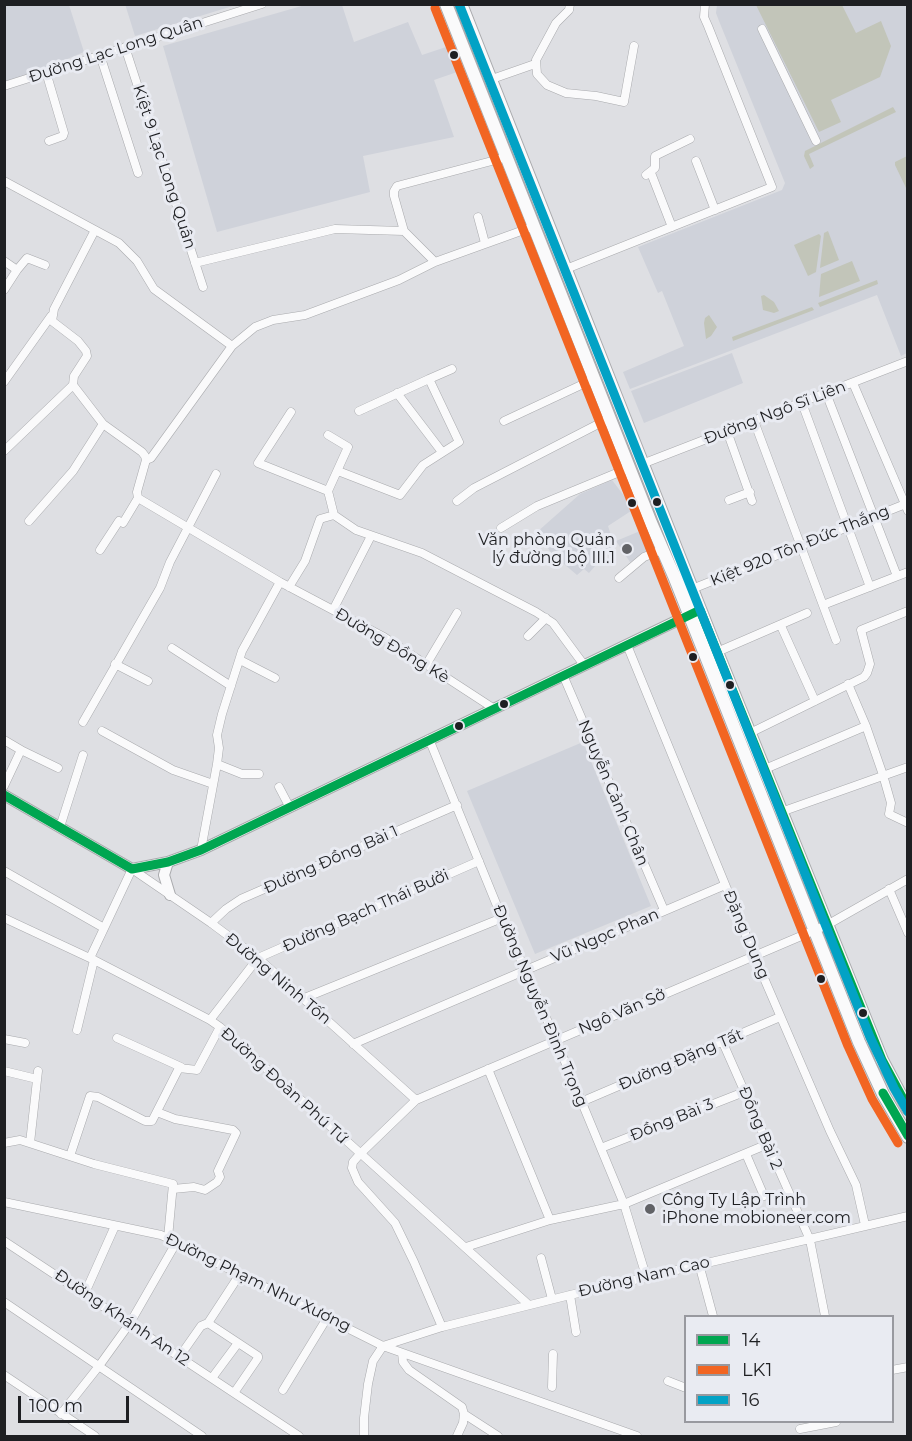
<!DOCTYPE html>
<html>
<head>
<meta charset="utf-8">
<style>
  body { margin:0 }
  #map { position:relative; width:912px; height:1441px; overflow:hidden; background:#dedfe3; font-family:Montserrat,sans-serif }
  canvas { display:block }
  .frame { position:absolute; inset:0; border:6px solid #1e1f22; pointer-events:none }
  .legend { position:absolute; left:684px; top:1315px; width:210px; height:108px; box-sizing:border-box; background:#e9ebf2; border:2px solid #98999f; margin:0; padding:8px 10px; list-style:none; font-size:18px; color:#1e1f22 }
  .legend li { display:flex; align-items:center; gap:12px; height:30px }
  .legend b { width:30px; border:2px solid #98999f }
  .scale { position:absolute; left:18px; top:1396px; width:111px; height:27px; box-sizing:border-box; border:3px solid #1e1f22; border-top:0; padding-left:8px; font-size:18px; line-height:21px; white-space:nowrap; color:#1e1f22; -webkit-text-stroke:4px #e9ebf2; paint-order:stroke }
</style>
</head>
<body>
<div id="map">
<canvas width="912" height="1441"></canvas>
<div class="frame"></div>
<ul class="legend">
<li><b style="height:8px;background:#00a651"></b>14</li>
<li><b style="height:8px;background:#f26522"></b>LK1</li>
<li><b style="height:8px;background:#02a2c5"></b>16</li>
</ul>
<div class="scale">100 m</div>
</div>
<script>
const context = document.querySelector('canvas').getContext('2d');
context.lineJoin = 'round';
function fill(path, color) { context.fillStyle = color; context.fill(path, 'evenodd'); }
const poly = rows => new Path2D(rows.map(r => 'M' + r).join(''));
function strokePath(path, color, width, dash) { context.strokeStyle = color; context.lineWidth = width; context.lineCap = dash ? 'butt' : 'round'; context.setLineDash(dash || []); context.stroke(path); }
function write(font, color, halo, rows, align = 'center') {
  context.font = font + ' Montserrat,sans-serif'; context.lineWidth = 6; context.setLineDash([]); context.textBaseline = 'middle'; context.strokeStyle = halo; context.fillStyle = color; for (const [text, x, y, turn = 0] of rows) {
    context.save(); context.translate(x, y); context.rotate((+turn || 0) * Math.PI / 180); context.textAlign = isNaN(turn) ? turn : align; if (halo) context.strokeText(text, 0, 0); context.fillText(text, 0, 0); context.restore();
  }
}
const built = poly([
  [125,4,236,4,236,5,135,36],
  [5,5,69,5,84,52,5,85],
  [305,5,342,5,354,42,408,22,422,55,452,45,460,71,434,80,454,137,363,156,370,192,217,232,163,46],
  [717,5,907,5,907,353,901,356,877,295,630,389,623,372,684,346,662,291,658,293,638,247,782,190,785,183,719,21,716,13],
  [732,353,743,383,644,423,631,391],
  [612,480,634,509,608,526,614,544,589,573,584,569,577,575,552,554,537,532,580,494],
  [645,529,654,551,630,562,616,541],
  [583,742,651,906,535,954,467,791]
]);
const green = poly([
  [756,5,842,5,856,33,881,21,891,46,880,77,831,100,841,122,819,132],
  [893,107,896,112,809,154,814,166,810,169,804,156,805,151],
  [907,156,907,190,895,165,895,162],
  [828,231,839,260,820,268,824,233],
  [819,234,821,236,816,272,808,276,794,245],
  [852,261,860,281,819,297,821,274],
  [877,280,878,284,820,307,818,303],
  [764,295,774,302,779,311,774,313,763,310,761,296],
  [812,307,814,310,733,341,732,337],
  [709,315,717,327,711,336,706,339,704,323,705,318]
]);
const minor = poly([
  [570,4,569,10,556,23,536,60,537,74,547,85,566,93,596,96,624,102,634,46],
  [762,29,816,141],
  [125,47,203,287],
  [100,55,138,173],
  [46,72,64,133,63,136,49,141],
  [492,79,535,64],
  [4,86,262,4],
  [696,161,715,210],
  [651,173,672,227],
  [646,175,655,168,655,156,690,139],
  [4,181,119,243,137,261,154,289,232,346],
  [478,217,485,243],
  [95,230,54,309,52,321,78,341,86,351,87,356,74,376,73,385,103,424,142,452,145,456,146,460,137,492,138,498,280,582,384,637,493,708],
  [404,231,394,196,394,191,397,186,507,157],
  [4,261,17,270,4,290],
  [195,263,335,229,404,231,435,262],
  [566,269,772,187,708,26,704,17,705,4],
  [17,270,27,258,45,265],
  [429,379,452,369],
  [4,382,51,316],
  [853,383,908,511],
  [397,393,442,452],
  [826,393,897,576],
  [802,403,870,587],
  [291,412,258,463,328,491],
  [504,421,594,379],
  [754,421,836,640],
  [727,431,752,501],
  [328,435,348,447,328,491,334,515],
  [4,451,73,385],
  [146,460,151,458,232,346,255,327,273,320,305,315,399,280,435,262,535,226],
  [642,464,908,361],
  [338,471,400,495,423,465,459,442,429,379,359,411],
  [729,500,750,492],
  [457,501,474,488,610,418],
  [334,515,356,530,422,553,536,612,553,623,584,665],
  [29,521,73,471,103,424],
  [501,528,537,506,629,468],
  [100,550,119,521,123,523,138,498],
  [619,578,644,557,662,550],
  [289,587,305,561,320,519,334,515],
  [692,589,908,503],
  [823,605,908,572],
  [333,610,371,536],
  [781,626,815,701],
  [528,636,546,618],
  [627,645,754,955,830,1131,856,1185,865,1225],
  [172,648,231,686],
  [717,652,807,613],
  [240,660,275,678],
  [115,664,148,681],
  [426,665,457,613],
  [563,675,664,910],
  [848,684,866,726,883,775,891,803,889,814,908,823],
  [83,722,160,588,170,562,216,474],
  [102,731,173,770,213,784],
  [750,733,864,677,867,673,870,664,861,630,908,611],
  [429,739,502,918,556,1040,624,1204,646,1276],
  [4,740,21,750,4,786],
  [21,750,58,768],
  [217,764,242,774,259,774],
  [765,769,866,726],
  [279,787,289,806],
  [781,812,908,767],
  [60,827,83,755],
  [201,850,217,764,219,748,217,735,222,714,242,651,280,582],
  [4,871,104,928],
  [889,889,908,933],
  [4,918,94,960,210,1020,220,1027,529,1305],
  [211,923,226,909,241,899,457,805],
  [90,958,132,869,211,923,258,958,416,1100],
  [302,999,502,918],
  [210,1020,258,958,479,861],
  [77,1030,94,960],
  [117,1038,181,1067],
  [4,1039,25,1043],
  [723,1043,810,1240,825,1316],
  [353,1044,725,885],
  [488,1069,550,1220],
  [4,1071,37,1079],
  [581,1102,780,1017],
  [157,1112,175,1119,233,1130,236,1133,218,1171,220,1177,217,1182,205,1190,194,1187,173,1189],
  [4,1143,20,1140,94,1164,173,1184,168,1238],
  [30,1143,38,1071],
  [601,1148,744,1092],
  [746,1154,764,1196],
  [70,1156,90,1096,98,1097,145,1121,152,1121,179,1068,197,1070,220,1027],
  [4,1202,161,1235,383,1346,637,1436],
  [4,1241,299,1436],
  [466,1247,550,1220,624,1204,768,1144],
  [541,1258,552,1299],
  [699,1264,713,1316],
  [85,1293,115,1226],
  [570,1295,576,1332],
  [4,1302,202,1436],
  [208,1323,240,1274],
  [442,1327,414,1262,395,1223,358,1182,352,1168,353,1162,360,1154,416,1100,827,925,908,879],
  [383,1346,442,1327,570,1295,908,1216],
  [402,1353,403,1362,409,1370,462,1407,464,1414,463,1423,457,1436],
  [180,1356,201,1326,208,1323,258,1356,258,1358,234,1393],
  [892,1370,908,1367],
  [4,1375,95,1436],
  [212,1378,238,1343],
  [668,1381,686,1388],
  [552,1387,553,1354],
  [283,1390,327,1318],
  [61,1414,99,1366,130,1323,176,1243],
  [464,1414,498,1436],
  [800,1429,836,1422],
  [364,1436,364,1418,368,1384,373,1361,383,1346]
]);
const major = poly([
  [4,795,132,869,168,862,201,850,697,611],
  [168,862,164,875,170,895]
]);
const highway = poly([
  [446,4,651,523,674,576,859,1042,883,1094,908,1137],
  [461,4,717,652,882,1060,908,1109]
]);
const bus1 = poly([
  [4,795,132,869,168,862,201,850,700,610,882,1060,908,1108],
  [883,1093,908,1136]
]);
const bus2 = poly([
  [435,8,848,1046,872,1099,898,1143]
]);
const bus3 = poly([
  [459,4,870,1037,894,1088,908,1112]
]);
const markers = [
  [454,55,5,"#1e1f22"],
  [657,502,5,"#1e1f22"],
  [632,503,5,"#1e1f22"],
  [627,549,6,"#616266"],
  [693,657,5,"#1e1f22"],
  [730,685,5,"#1e1f22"],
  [504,704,5,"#1e1f22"],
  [459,726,5,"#1e1f22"],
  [821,979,5,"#1e1f22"],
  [863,1013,5,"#1e1f22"],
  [650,1209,6,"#616266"]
];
const streetNames = [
  ["Đường Lạc Long Quân",116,50,-18],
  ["Kiệt 9 Lạc Long Quân",164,167,72],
  ["Đường Ngô Sĩ Liên",775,413,-21],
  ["Kiệt 920 Tôn Đức Thắng",800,546,-22],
  ["Đường Đồng Kè",392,646,31],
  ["Nguyễn Cảnh Chân",613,793,67],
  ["Đường Đồng Bài 1",331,860,-24],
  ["Đường Bạch Thái Bưởi",366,911,-24],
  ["Đặng Dung",746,935,67],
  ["Vũ Ngọc Phan",605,936,-23],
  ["Đường Ninh Tốn",278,979,40],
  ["Đường Nguyễn Đình Trọng",540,1006,67],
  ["Ngô Văn Sở",622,1012,-23],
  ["Đường Đặng Tất",681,1060,-23],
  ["Đường Đoàn Phú Tứ",284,1086,42],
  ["Đồng Bài 3",672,1120,-22],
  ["Đồng Bài 2",760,1128,67],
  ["Đường Nam Cao",644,1277,-13],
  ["Đường Phạm Như Xương",258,1283,26],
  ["Đường Khánh An 12",122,1318,34]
];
const poiNames = [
  ["Văn phòng Quản",615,540],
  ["lý đường bộ III.1",615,558],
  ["Công Ty Lập Trình",662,1200,"left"],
  ["iPhone mobioneer.com",662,1218,"left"]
];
fill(built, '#cfd2da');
fill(green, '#c2c5b9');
strokePath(minor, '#a9aaad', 9);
strokePath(major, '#a9aaad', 12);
strokePath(highway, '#a9aaad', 14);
strokePath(minor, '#fafafb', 8);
strokePath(major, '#fafafb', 10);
strokePath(highway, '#fafafb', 12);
strokePath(bus1, '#00a651', 9);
strokePath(bus2, '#f26522', 9);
strokePath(bus3, '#02a2c5', 9);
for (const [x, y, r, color] of markers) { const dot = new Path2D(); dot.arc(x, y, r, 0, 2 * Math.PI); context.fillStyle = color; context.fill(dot); strokePath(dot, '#e9ebf2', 2); }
write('16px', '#1e1f22', '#e9ebf2', streetNames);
write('16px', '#1e1f22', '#e9ebf2', poiNames, 'right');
</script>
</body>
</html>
